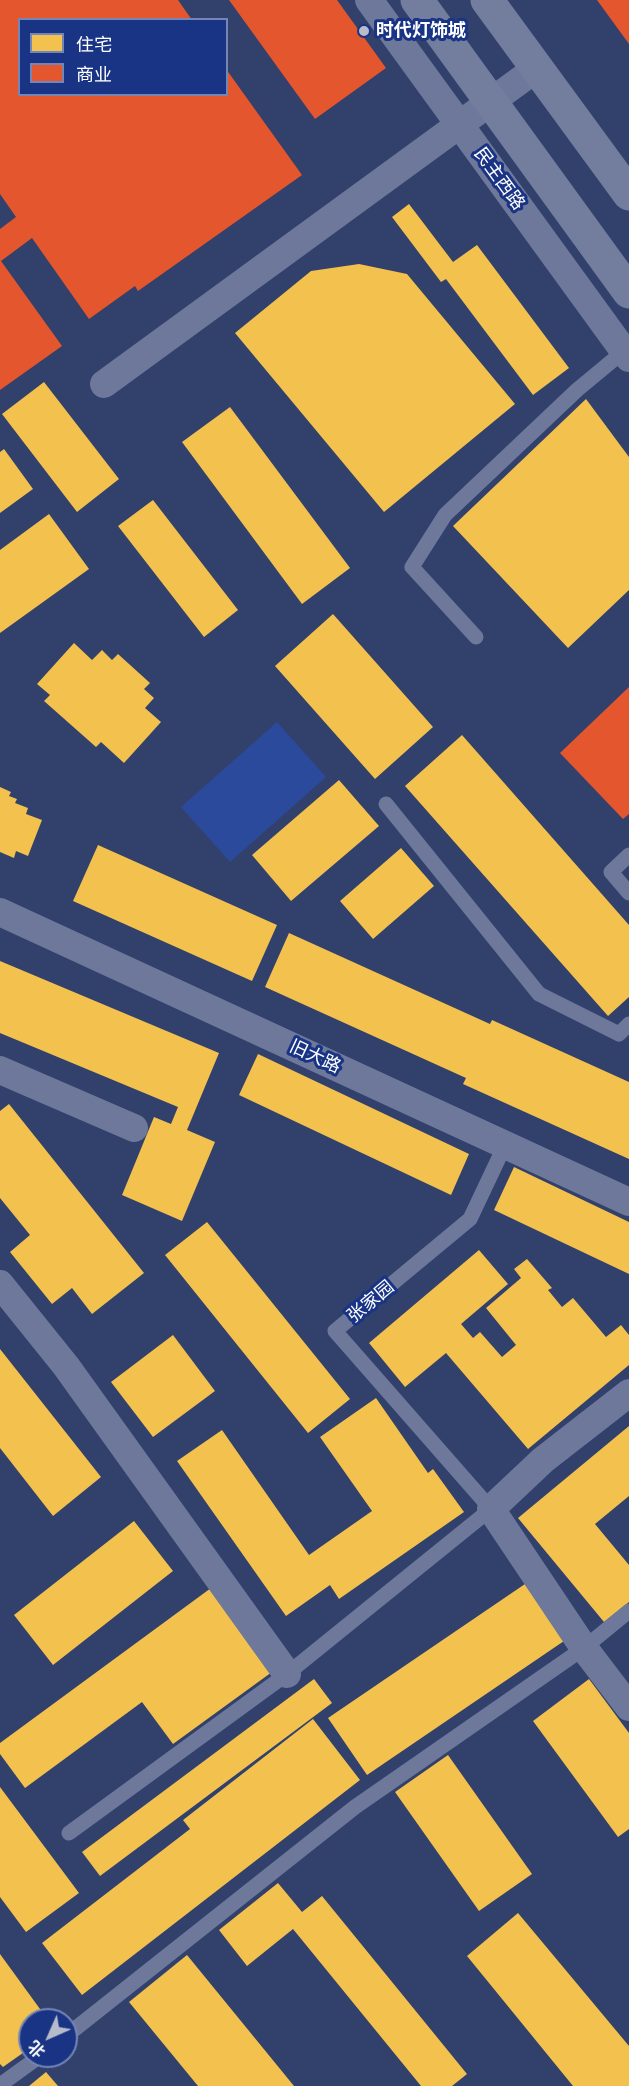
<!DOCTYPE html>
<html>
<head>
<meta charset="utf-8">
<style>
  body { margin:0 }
  #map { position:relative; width:629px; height:2086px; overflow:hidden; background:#32406c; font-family:"Open Sans","Noto Sans SC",sans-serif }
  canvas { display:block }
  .legend { position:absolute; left:18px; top:18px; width:210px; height:78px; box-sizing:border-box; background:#193484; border:2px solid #7585b5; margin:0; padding:8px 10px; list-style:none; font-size:18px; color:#fff }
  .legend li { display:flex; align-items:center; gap:12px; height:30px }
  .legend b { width:30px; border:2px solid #7585b5 }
  .north { position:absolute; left:18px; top:2008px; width:60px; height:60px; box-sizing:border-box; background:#193484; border:2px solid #7585b5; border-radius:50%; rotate:225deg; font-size:16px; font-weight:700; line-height:24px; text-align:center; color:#fff }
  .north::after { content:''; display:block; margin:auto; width:21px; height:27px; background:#b7bccc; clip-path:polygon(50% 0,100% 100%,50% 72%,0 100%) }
</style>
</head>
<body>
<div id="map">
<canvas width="629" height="2086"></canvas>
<ul class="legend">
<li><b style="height:16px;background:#f2c14e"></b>住宅</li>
<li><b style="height:16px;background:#e4572e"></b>商业</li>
</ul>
<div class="north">北</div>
</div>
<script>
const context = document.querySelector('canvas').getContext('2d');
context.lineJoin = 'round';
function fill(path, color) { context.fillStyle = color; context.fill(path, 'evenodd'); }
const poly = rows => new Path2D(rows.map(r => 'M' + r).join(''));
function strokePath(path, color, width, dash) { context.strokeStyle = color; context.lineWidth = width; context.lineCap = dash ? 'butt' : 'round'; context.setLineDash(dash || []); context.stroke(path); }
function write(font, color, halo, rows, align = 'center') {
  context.font = font + ' "Open Sans","Noto Sans SC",sans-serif'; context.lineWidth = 6; context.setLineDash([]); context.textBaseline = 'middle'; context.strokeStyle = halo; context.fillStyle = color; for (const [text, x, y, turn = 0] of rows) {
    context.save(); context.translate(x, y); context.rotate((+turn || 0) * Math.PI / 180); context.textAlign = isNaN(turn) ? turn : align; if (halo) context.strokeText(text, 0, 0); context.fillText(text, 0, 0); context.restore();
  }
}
const green = poly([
  [277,722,326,777,230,862,181,807]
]);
const homes = poly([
  [409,204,453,262,477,245,569,368,533,395,446,279,441,282,392,217],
  [359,264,407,274,515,404,384,512,235,333,311,271],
  [44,382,119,479,77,512,2,414],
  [586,399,629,457,629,590,568,648,453,526],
  [230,407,350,568,302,604,182,442],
  [4,449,33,489,0,513,0,452],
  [153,500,238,610,204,637,118,526],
  [49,514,89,569,0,633,0,550],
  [333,614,433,727,375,779,275,666],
  [74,643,92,660,102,650,112,660,118,654,150,683,144,689,154,698,145,708,161,722,124,763,101,742,96,747,44,701,50,695,37,684],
  [462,735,629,925,629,997,608,1016,405,786],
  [339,780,379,826,291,901,252,855],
  [0,787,11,792,9,796,17,799,15,803,28,808,26,814,42,820,28,856,16,851,14,858,0,852],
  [98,845,277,925,252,981,73,901],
  [401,848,434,886,373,939,340,901],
  [289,933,490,1024,492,1020,629,1082,629,1159,463,1084,466,1078,265,987],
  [0,961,219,1053,187,1130,215,1142,182,1221,122,1195,154,1117,171,1124,178,1107,0,1033],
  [258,1054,469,1154,451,1195,239,1095],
  [9,1104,144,1273,92,1314,72,1288,52,1304,10,1252,30,1235,0,1198,0,1111],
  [514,1167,629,1222,629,1274,494,1210],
  [207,1222,350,1399,308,1433,165,1255],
  [479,1250,508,1284,461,1324,473,1338,480,1332,502,1357,516,1345,486,1308,521,1278,514,1269,527,1259,552,1288,548,1290,562,1307,573,1298,606,1337,621,1325,629,1335,629,1365,528,1449,446,1353,405,1387,369,1343],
  [173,1335,215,1391,153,1437,111,1382],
  [0,1349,101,1477,53,1516,0,1448],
  [376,1398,428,1473,433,1469,464,1512,339,1599,330,1585,286,1616,177,1461,222,1430,309,1555,372,1511,320,1437],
  [629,1426,629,1496,595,1524,629,1565,629,1602,604,1622,518,1518],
  [134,1521,173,1571,53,1665,14,1615],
  [525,1584,564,1641,367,1775,328,1718],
  [211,1588,272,1672,173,1744,142,1702,25,1788,0,1754,0,1743],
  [314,1679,332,1703,100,1876,82,1852],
  [589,1679,629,1733,629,1829,618,1837,533,1721],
  [313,1719,360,1780,82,1995,42,1943,190,1829,183,1820],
  [448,1755,532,1874,479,1911,395,1792],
  [0,1787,79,1893,26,1932,0,1897],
  [278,1883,302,1912,322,1896,467,2074,452,2086,421,2086,293,1929,247,1966,219,1930],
  [518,1913,629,2046,629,2086,573,2086,467,1956],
  [0,1954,48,2020,30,2020,30,2048,3,2067,0,2064],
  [187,1955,294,2086,198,2086,129,2002],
  [46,2072,58,2086,29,2086]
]);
const shops = poly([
  [0,0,178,0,192,20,20,20,20,94,226,94,226,69,302,175,138,291,135,286,89,319,32,238,1,261,62,346,0,390,0,229,16,217,0,194],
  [229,0,337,0,386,68,315,119],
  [597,0,629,0,629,44],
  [629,687,629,814,623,819,560,753]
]);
const service = poly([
  [476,637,412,567,445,515,577,390,624,351],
  [386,804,539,994,619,1034,629,1024],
  [629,855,611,872,629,893],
  [69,1833,287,1674,491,1509,335,1331,470,1219,505,1145],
  [66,2036,355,1807,584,1648,629,1611],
  [0,2085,40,2056]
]);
const minor = poly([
  [369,0,629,358],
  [104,384,537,68],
  [0,912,629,1202],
  [0,1070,134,1128],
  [0,1284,66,1366,287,1674],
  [629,1393,543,1460,491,1509,584,1648,629,1707]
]);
const secondary = poly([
  [417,0,629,292],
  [487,0,629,194]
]);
const markers = [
  [364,31,6,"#b7bccc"]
];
const poiNames = [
  ["时代灯饰城",376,31]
];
const streetNames = [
  ["民主西路",499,179,54],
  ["旧大路",315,1057,25],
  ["张家园",371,1302,-40]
];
fill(green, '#2c4a9c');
fill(homes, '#f2c14e');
fill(shops, '#e4572e');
strokePath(service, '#6e789a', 15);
strokePath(minor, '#6e789a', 28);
strokePath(secondary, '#737d9e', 33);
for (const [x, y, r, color] of markers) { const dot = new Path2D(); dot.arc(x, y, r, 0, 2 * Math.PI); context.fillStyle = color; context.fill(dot); strokePath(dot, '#193484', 2); }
write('bold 18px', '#fff', '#193484', poiNames, 'left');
write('18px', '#fff', '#193484', streetNames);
</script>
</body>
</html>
